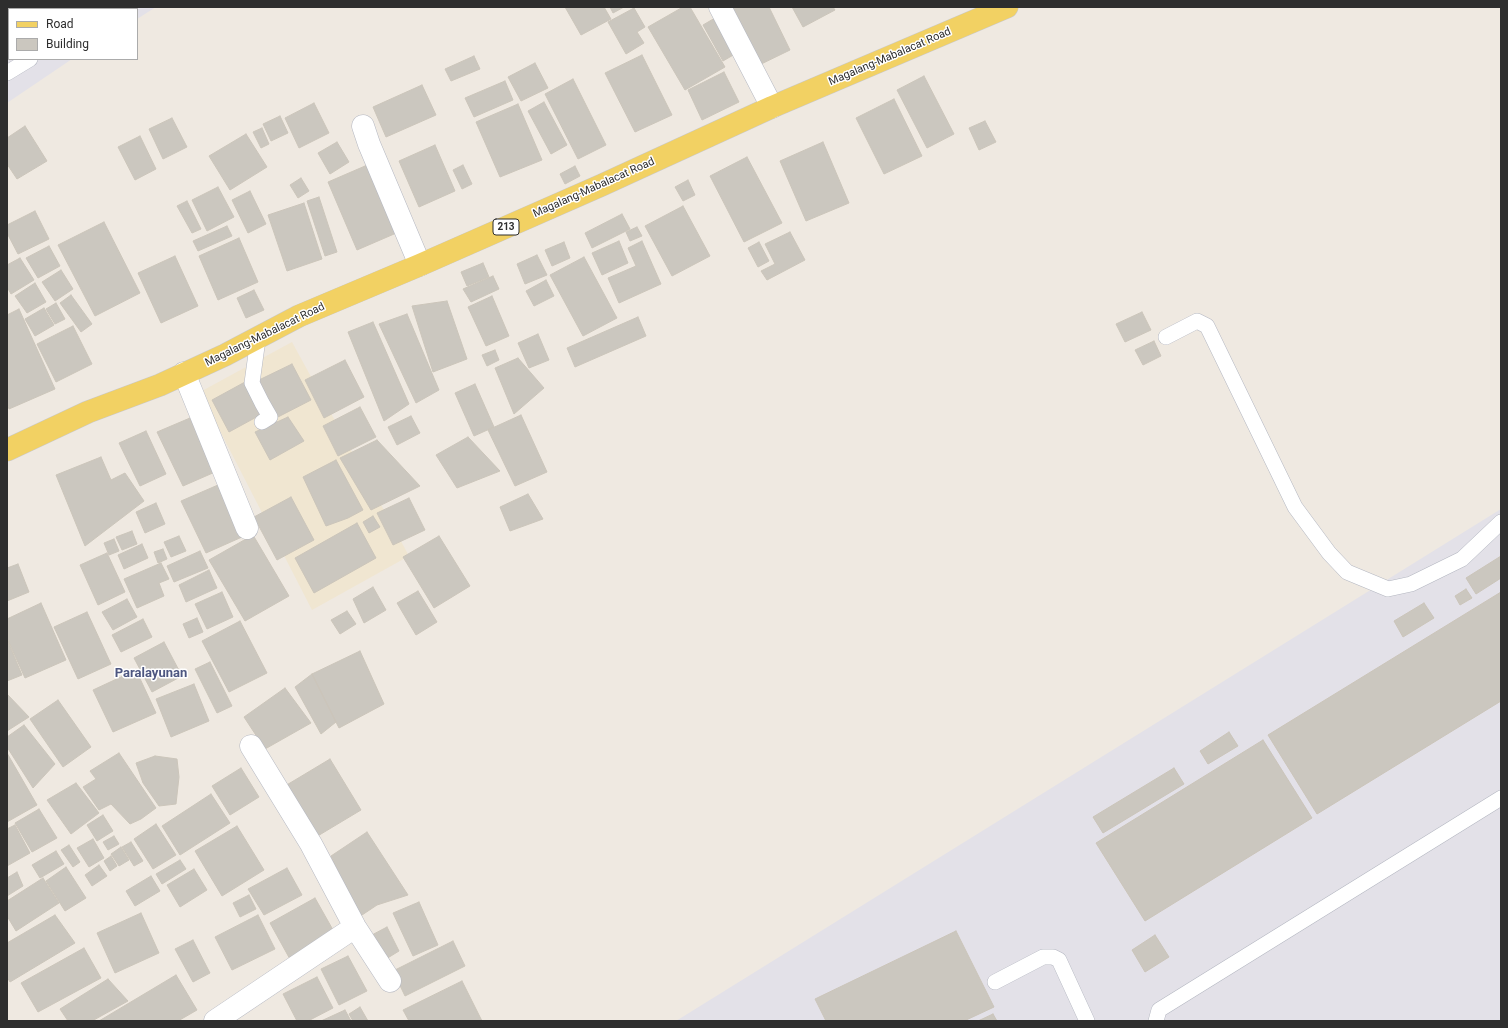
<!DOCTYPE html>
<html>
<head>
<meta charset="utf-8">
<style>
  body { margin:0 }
  #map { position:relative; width:1508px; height:1028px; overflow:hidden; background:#efe9e1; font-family:Roboto,sans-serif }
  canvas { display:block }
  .frame { position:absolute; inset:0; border:8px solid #2e2e2e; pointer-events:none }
  .legend { position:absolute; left:8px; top:8px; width:130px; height:52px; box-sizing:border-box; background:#fff; border:1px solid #ababab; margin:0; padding:5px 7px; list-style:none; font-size:12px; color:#2e2e2e }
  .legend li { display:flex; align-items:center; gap:8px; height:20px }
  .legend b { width:20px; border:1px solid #ababab }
</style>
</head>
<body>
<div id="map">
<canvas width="1508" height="1028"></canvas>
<div class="frame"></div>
<ul class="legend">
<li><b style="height:5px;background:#f2d163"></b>Road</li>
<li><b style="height:11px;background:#cbc7bf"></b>Building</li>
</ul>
</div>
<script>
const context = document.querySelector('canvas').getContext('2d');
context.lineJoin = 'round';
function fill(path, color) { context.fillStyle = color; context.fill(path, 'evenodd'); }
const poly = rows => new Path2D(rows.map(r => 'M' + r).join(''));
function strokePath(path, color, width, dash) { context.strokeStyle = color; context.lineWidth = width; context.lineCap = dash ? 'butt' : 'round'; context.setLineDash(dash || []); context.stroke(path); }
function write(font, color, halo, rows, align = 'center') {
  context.font = font + ' Roboto,sans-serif'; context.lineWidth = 3; context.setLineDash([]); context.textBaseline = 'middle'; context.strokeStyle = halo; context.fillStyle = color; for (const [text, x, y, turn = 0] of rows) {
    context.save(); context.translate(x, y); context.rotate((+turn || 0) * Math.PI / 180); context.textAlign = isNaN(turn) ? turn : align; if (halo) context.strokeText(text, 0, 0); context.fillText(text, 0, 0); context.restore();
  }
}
const industrial = poly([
  [7,7,156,7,137,19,137,9,9,9,9,59,72,59,7,103],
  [1501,509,1501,1021,676,1021]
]);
const education = poly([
  [292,342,409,556,312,610,200,392]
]);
const building = poly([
  [565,7,604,7,611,19,581,35,565,7],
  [610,7,624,7,613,13,610,7],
  [683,7,690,7,725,67,685,90,648,27,683,7],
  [725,7,769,7,790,50,755,67,725,7],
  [792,7,833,7,835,10,803,27,792,7],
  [634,8,645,27,637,32,644,43,626,54,608,22,634,8],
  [715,18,735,54,723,61,703,25,715,18],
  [642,55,672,115,635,132,605,73,642,55],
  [474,56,480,69,451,81,445,69,474,56],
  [535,63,548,88,521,101,508,77,535,63],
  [724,72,739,102,702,120,688,90,724,72],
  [924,76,954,134,927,148,897,90,924,76],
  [573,79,606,145,578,159,545,94,573,79],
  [505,81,513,100,474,117,465,98,505,81],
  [422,85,436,115,386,137,373,107,422,85],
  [894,99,922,156,884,174,856,118,894,99],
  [544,102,567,145,551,154,528,111,544,102],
  [314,103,329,133,299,148,285,118,314,103],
  [518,104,542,160,500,177,476,122,518,104],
  [280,116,288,133,271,141,263,124,280,116],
  [172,118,187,147,163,159,149,129,172,118],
  [985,121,996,142,979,150,969,128,985,121],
  [25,126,47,161,17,179,7,164,7,138,25,126],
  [262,128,269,144,261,148,253,132,262,128],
  [246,134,267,167,230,190,209,156,246,134],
  [140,136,156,169,135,180,118,147,140,136],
  [337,142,349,162,330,174,318,153,337,142],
  [823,142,849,203,806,221,780,161,823,142],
  [435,145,455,191,419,207,399,161,435,145],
  [747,157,782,223,744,242,710,176,747,157],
  [372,163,401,231,357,250,328,182,372,163],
  [463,165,472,184,462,189,453,170,463,165],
  [575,166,580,176,565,184,560,174,575,166],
  [301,178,309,191,298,198,290,185,301,178],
  [688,180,695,195,683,201,675,187,688,180],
  [218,187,234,217,207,231,192,200,218,187],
  [250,191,266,224,248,233,232,200,250,191],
  [319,197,337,252,325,256,307,201,319,197],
  [187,201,201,229,192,233,177,206,187,201],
  [304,203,322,259,287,271,268,215,304,203],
  [683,206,710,256,672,276,645,226,683,206],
  [35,211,49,239,18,254,7,233,7,225,35,211],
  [622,214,630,229,592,248,585,233,622,214],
  [104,222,140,293,95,316,58,245,104,222],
  [227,226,232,236,198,251,193,241,227,226],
  [637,227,642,236,630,241,626,232,637,227],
  [790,232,805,260,767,280,761,271,775,264,765,244,790,232],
  [239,238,258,282,218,300,199,256,239,238],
  [619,241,628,263,602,275,592,253,619,241],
  [642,241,661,284,619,303,608,278,636,266,628,248,642,241],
  [564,242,570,258,552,266,545,250,564,242],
  [759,242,769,261,758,267,748,248,759,242],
  [49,246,60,266,38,278,26,258,49,246],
  [537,255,547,275,525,284,517,264,537,255],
  [175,256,198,306,161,323,138,273,175,256],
  [584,257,617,318,583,336,550,275,584,257],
  [20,258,34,280,11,294,7,287,7,265,20,258],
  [483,263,489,277,467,286,461,272,483,263],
  [61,270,73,289,55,301,42,282,61,270],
  [493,276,499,289,471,302,463,289,493,276],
  [546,280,554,296,534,306,526,291,546,280],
  [35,283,46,302,27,313,15,296,35,283],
  [254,290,264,310,246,318,237,298,254,290],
  [71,295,92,324,81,332,60,303,71,295],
  [492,296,509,336,486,346,468,307,492,296],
  [447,301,467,359,433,372,412,306,447,301],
  [56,303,65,319,55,324,46,309,56,303],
  [44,308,54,325,35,336,25,319,44,308],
  [19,309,55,389,9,409,7,403,7,315,19,309],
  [1142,312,1151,330,1125,342,1116,324,1142,312],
  [407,314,439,390,416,403,379,324,407,314],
  [638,317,646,336,575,367,567,348,638,317],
  [373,322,409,404,384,421,348,332,373,322],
  [73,326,92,364,56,382,37,344,73,326],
  [538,334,549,360,529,368,518,343,538,334],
  [1154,341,1161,356,1143,365,1135,350,1154,341],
  [495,350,499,360,487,366,482,355,495,350],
  [518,358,544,388,514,414,495,368,518,358],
  [345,360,364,397,324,418,305,380,345,360],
  [292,364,311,400,276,418,259,380,292,364],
  [245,382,262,414,229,432,212,400,245,382],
  [475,384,494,427,474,436,455,393,475,384],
  [360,407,376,437,338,456,323,426,360,407],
  [521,415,547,472,515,486,488,430,521,415],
  [411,416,420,433,397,445,388,427,411,416],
  [288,417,304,441,270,460,255,432,288,417],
  [190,418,215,472,183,486,157,432,190,418],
  [146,431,166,474,140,486,119,443,146,431],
  [468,437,500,471,457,488,436,455,468,437],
  [377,440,420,486,371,510,340,458,377,440],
  [101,457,111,480,125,473,144,501,85,546,56,475,101,457],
  [336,460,363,510,348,518,326,526,303,477,336,460],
  [218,485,242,537,206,553,181,501,218,485],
  [528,494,543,519,510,531,500,507,528,494],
  [291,497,314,540,277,560,254,517,291,497],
  [409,498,425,530,393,545,377,513,409,498],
  [156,503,165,524,145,533,136,512,156,503],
  [373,516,380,527,369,533,363,522,373,516],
  [357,523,376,558,314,593,295,558,357,523],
  [132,531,137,544,122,550,116,537,132,531],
  [253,535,289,596,245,621,209,560,253,535],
  [179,536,186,551,171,557,164,542,179,536],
  [439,536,470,586,434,608,403,557,439,536],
  [114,539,119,551,109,555,104,543,114,539],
  [142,544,148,558,124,569,118,555,142,544],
  [163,549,167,559,158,563,154,552,163,549],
  [200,551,208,568,174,582,167,566,200,551],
  [107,553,125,592,98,605,80,565,107,553],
  [1501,556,1501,578,1476,594,1466,578,1501,556],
  [161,563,169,579,159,583,164,596,137,608,124,579,161,563],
  [18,564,29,592,7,601,7,568,18,564],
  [209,570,217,588,186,602,179,585,209,570],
  [373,587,386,610,364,623,353,599,373,587],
  [1466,589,1472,598,1460,605,1455,596,1466,589],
  [418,591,437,622,416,635,397,603,418,591],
  [222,592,233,617,207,629,195,604,222,592],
  [1501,592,1501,701,1317,814,1268,735,1501,592],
  [127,599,137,617,113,630,102,612,127,599],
  [41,603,66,660,25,678,7,638,7,619,41,603],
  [1424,603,1434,618,1403,637,1394,621,1424,603],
  [347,611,356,624,340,634,331,620,347,611],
  [87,612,111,664,78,679,54,627,87,612],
  [197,618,203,632,189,638,183,624,197,618],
  [143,619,152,637,121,652,112,635,143,619],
  [240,621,267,673,229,692,202,641,240,621],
  [7,639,22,675,7,681,7,639],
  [164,642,182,676,152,692,134,658,164,642],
  [360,651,384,704,339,728,312,674,360,651],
  [210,662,232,706,217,713,195,669,210,662],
  [136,670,156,713,113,732,93,690,136,670],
  [312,674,336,722,321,734,295,687,312,674],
  [194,684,209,721,171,737,156,699,194,684],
  [285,688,311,723,265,749,244,717,285,688],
  [7,694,29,717,7,731,7,694],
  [58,700,91,747,63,767,30,719,58,700],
  [24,725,55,764,33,788,7,747,7,737,24,725],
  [1229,732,1238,746,1208,764,1200,751,1229,732],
  [1263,740,1312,818,1145,921,1096,843,1263,740],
  [7,753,37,805,7,822,7,753],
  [119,753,156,808,141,819,130,824,111,804,99,810,83,787,96,779,90,771,119,753],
  [155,756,177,759,179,777,176,804,159,806,143,783,136,763,155,756],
  [330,759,361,810,316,837,285,786,330,759],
  [241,768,259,797,230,815,212,786,241,768],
  [1174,768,1184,784,1103,833,1093,817,1174,768],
  [76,783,99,813,71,834,47,800,76,783],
  [211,794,230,823,180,855,162,826,211,794],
  [39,809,57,838,32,852,15,823,39,809],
  [103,815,113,831,97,841,87,825,103,815],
  [156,824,176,855,153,869,134,839,156,824],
  [15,825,30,853,7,866,7,829,15,825],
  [237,826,264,870,222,896,195,851,237,826],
  [367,832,408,895,377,905,359,917,331,856,367,832],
  [114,836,119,844,108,850,103,842,114,836],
  [93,839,104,858,89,867,77,848,93,839],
  [131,842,143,861,134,866,122,847,131,842],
  [69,845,80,862,73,867,61,850,69,845],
  [121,847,129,860,119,866,111,854,121,847],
  [56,851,64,864,40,878,32,865,56,851],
  [111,856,117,866,110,871,104,861,111,856],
  [180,860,186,869,162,884,156,874,180,860],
  [99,865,107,876,92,886,85,875,99,865],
  [66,867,86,898,65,911,46,881,66,867],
  [287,868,302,895,264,915,248,889,287,868],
  [194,869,207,890,180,907,167,885,194,869],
  [17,872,23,886,7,896,7,878,17,872],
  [151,876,160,891,135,906,126,891,151,876],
  [43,878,59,903,16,931,7,916,7,901,43,878],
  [249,895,256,909,240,917,233,903,249,895],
  [315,898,337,937,291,961,270,923,315,898],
  [419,902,438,945,413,956,393,913,419,902],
  [141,913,159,953,115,973,97,933,141,913],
  [55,915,75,943,10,982,7,977,7,943,55,915],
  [258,915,275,949,232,970,215,937,258,915],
  [387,927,399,951,386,959,370,936,387,927],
  [956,931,994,1007,964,1021,826,1021,815,999,956,931],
  [1155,935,1169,957,1145,972,1132,950,1155,935],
  [193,940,210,973,193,982,175,949,193,940],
  [453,941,465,966,405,996,393,971,453,941],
  [84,948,101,978,38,1012,21,983,84,948],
  [348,956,367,991,339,1005,321,969,348,956],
  [176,975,197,1010,178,1021,99,1021,176,975],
  [317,977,333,1008,308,1021,297,1021,283,994,317,977],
  [108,979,128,1001,92,1021,68,1021,60,1009,108,979],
  [462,981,482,1021,409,1021,403,1010,462,981],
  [360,1007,368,1021,353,1021,349,1014,360,1007],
  [345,1010,351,1021,321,1021,345,1010],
  [993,1014,997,1021,978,1021,993,1014]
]);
const service = poly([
  [114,9,117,7],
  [7,73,30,59],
  [1166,337,1197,321,1207,326,1295,507,1329,553,1347,572,1388,589,1411,584,1462,559,1501,522],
  [258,339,252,383,262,403,270,417,262,422],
  [995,982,1043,957,1053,957,1059,960,1087,1021],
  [1156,1021,1159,1010,1501,798]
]);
const minor = poly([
  [720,7,772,107],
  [363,126,369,144,420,265],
  [184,373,247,528],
  [251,746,311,844,355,927,390,981],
  [215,1021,355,927]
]);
const primary = poly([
  [7,450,88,412,160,385,225,355,299,316,420,265,602,185,772,107,1007,7]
]);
const shields = [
  [506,227,26]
];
const shieldNames = [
  ["213",506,227]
];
const streetNames = [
  ["Magalang-Mabalacat Road",890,57,-23],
  ["Magalang-Mabalacat Road",594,188,-24],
  ["Magalang-Mabalacat Road",265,335,-26]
];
const quarterNames = [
  ["Paralayunan",151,674]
];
fill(industrial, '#e3e1e8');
fill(education, '#f0e6d1');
fill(building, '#cbc7bf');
strokePath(building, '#cbc5ba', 1);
strokePath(service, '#b4b7c1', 16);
strokePath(minor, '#b4b7c1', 23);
strokePath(primary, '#c9c9c9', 23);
strokePath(service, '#fff', 15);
strokePath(minor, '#fff', 22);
strokePath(primary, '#f2d163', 22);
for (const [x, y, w] of shields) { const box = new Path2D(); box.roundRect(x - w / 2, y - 8, w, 16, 3); context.fillStyle = '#fff'; context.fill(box); strokePath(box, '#2e2e2e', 1); }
write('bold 10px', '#2e2e2e', null, shieldNames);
write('11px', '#2e2e2e', '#fff', streetNames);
write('bold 13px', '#4d5680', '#fff', quarterNames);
</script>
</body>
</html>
